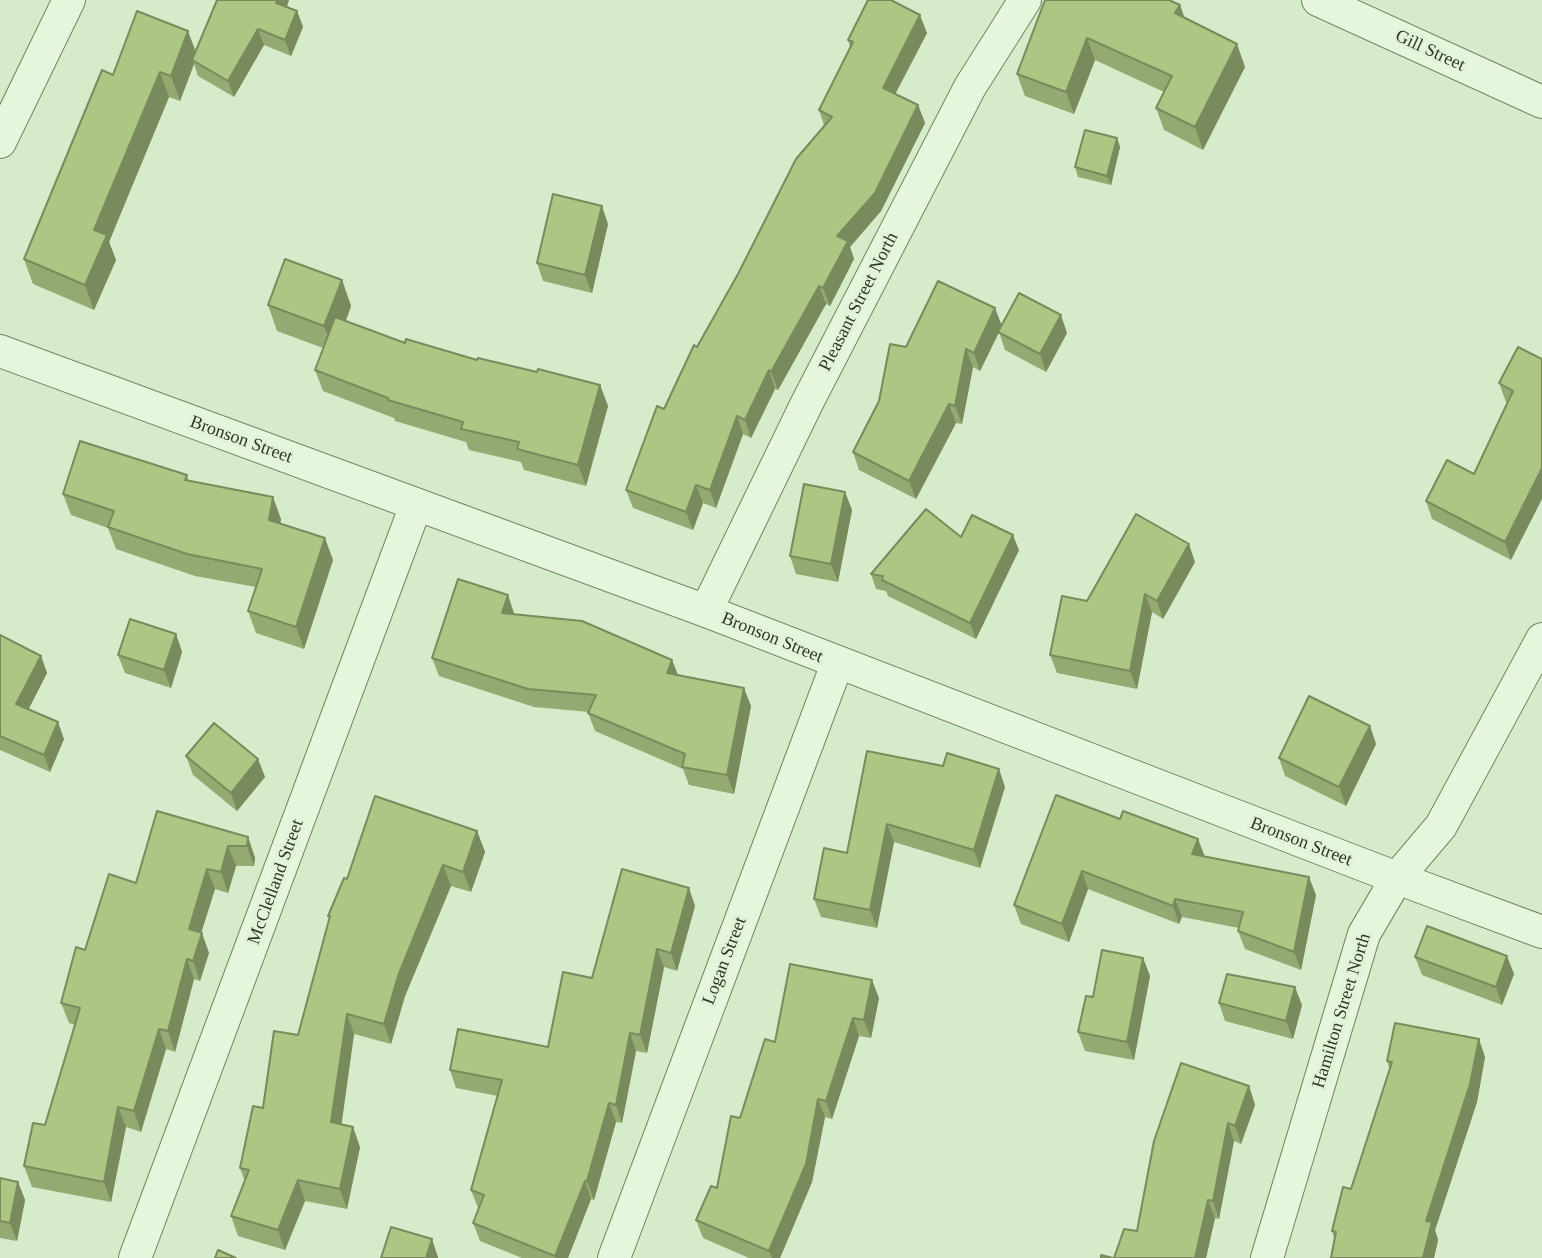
<!DOCTYPE html>
<html>
<head>
<meta charset="utf-8">
<style>
  body { margin:0 }
  canvas { display:block; background:#d5ebca }
</style>
</head>
<body>
<canvas width="1542" height="1258"></canvas>
<script>
const context = document.querySelector('canvas').getContext('2d');
context.lineJoin = 'round';
const poly = rows => new Path2D(rows.map(r => 'M' + r).join(''));
function strokePath(path, color, width, dash) { context.strokeStyle = color; context.lineWidth = width; context.lineCap = dash ? 'butt' : 'round'; context.setLineDash(dash || []); context.stroke(path); }
function fill(path, color) { context.fillStyle = color; context.fill(path, 'evenodd'); }
function write(font, color, halo, rows, align = 'center') {
  context.font = font + ' Georgia,serif'; context.lineWidth = 7; context.setLineDash([]); context.textBaseline = 'middle'; context.strokeStyle = halo; context.fillStyle = color; for (const [text, x, y, turn = 0] of rows) {
    context.save(); context.translate(x, y); context.rotate((+turn || 0) * Math.PI / 180); context.textAlign = isNaN(turn) ? turn : align; if (halo) context.strokeText(text, 0, 0); context.fillText(text, 0, 0); context.restore();
  }
}
const minor = poly([
  [1318,0,1542,102],
  [0,142,69,0],
  [0,351,706,611,1397,878,1542,932],
  [706,611,807,403,970,87,1025,0],
  [135,1258,416,505],
  [614,1258,837,664],
  [1267,1258,1364,934,1397,878,1441,826,1542,639]
]);
const wall = poly([
  [217,0,289,0,287,7,297,11,303,27,291,56,264,45,234,97,198,76,194,64,180,101,169,97,109,242,116,260,94,310,33,284,24,259,113,75,196,51],
  [1045,0,1184,18,1245,67,1203,150,1164,130,1156,108,1164,92,1095,60,1074,114,1025,96,1017,74],
  [927,33,895,94,918,105,925,123,881,211,850,247,854,259,830,306,826,304,778,390,775,389,751,438,743,434,716,508,703,503,693,530,633,508,626,490,664,409,697,347,824,125,819,110,850,47,848,40],
  [1117,138,1120,147,1111,185,1078,177,1075,167],
  [608,224,592,293,543,281,537,263],
  [342,280,351,306,346,321,405,343,477,360,600,385,608,406,586,486,524,470,521,462,469,450,466,442,395,421,394,418,323,391,315,370,323,348,277,331,268,305],
  [1002,325,1067,333,1046,372,1005,350,999,332,980,371,973,367,962,424,956,423,916,499,859,470,853,452,906,347],
  [1518,347,1511,560,1432,519,1426,501,1474,474,1508,403,1506,402,1499,383],
  [187,475,189,481,281,519,280,524,333,560,304,649,256,633,248,611,256,587,195,576,116,549,108,528,71,515,63,494],
  [845,492,852,510,838,582,796,574,790,556],
  [961,537,1019,550,976,639,888,596,886,591,876,589,871,574],
  [1195,562,1163,619,1152,612,1137,689,1057,673,1050,655,1087,601],
  [514,613,514,614,672,660,678,675,751,706,734,794,689,785,683,769,595,731,588,713,589,712,534,707,439,676,432,658],
  [176,634,182,652,171,688,125,673,118,655],
  [0,635,41,656,47,673,28,710,64,739,50,772,0,750],
  [1370,726,1376,744,1346,806,1285,776,1279,758],
  [867,751,1005,787,980,868,894,842,877,928,821,917,814,899,847,853],
  [186,756,258,759,265,777,237,811,193,775],
  [1120,819,1198,839,1204,856,1316,895,1301,970,1245,949,1238,931,1239,928,1182,917,1179,924,1088,889,1069,942,1021,924,1014,905],
  [477,831,485,852,471,892,451,886,405,996,391,1044,354,1034,341,1124,360,1147,347,1209,305,1201,285,1250,238,1236,231,1216,245,1182,240,1168,263,1108,298,1035,330,919,328,916,347,879],
  [248,837,255,858,254,866,236,866,228,893,215,889,201,933,209,953,200,981,194,979,175,1052,166,1049,141,1132,126,1127,111,1202,32,1187,24,1166,45,1125,75,1025,69,1023,61,1003,85,950,136,883],
  [695,906,677,971,664,967,647,1053,636,1051,622,1123,616,1122,594,1200,591,1199,568,1258,522,1258,480,1241,473,1223,479,1209,478,1208,471,1190,498,1096,456,1088,450,1070,548,1047,592,978],
  [1415,957,1514,974,1502,1005,1422,975],
  [1143,958,1150,976,1134,1060,1085,1051,1078,1032,1093,997],
  [879,998,871,1038,859,1036,832,1119,825,1117,812,1182,780,1258,749,1258,703,1238,696,1220,717,1188,775,1042],
  [1219,1003,1302,1005,1293,1039,1225,1021],
  [1485,1057,1477,1102,1435,1230,1438,1240,1434,1258,1331,1258,1334,1238,1332,1231,1351,1189,1390,1070,1387,1061],
  [1249,1086,1255,1105,1241,1144,1234,1141,1219,1219,1215,1218,1206,1258,1114,1258,1137,1231],
  [0,1178,18,1182,25,1200,17,1241,0,1238]
]);
const shadedWall = poly([
  [277,0,289,0,282,19,276,3],
  [1180,5,1188,27,1175,13],
  [297,11,303,27,291,56,285,40],
  [920,15,927,33,889,106,883,88],
  [258,29,264,45,234,97,228,81],
  [188,31,197,55,192,60,194,64,180,101,171,76],
  [1087,38,1095,60,1074,114,1066,92],
  [1237,44,1245,67,1203,150,1195,127],
  [160,72,169,97,109,242,116,260,94,310,85,285,94,230],
  [918,105,925,123,881,211,850,247,854,259,830,306,823,288,837,236],
  [1117,138,1120,147,1111,185,1107,176],
  [602,206,608,224,592,293,585,275],
  [342,280,351,306,334,352,324,326],
  [819,286,826,304,778,390,771,372],
  [995,308,1002,326,980,371,974,353],
  [1061,315,1067,333,1046,372,1040,354],
  [966,349,973,367,962,424,955,406],
  [769,370,775,389,751,438,745,420],
  [600,385,608,406,586,486,578,465],
  [949,404,956,423,916,499,909,481],
  [737,416,743,434,716,508,710,490],
  [1542,468,1542,499,1511,560,1505,542],
  [696,485,703,503,693,530,686,512],
  [845,492,852,510,838,582,831,564],
  [273,497,281,519,277,541,269,520],
  [1013,535,1019,550,976,639,970,623],
  [325,538,333,560,304,649,296,627],
  [1189,544,1195,562,1163,619,1157,601],
  [1145,594,1152,612,1137,689,1130,671],
  [508,595,514,613,508,631,502,613],
  [176,634,182,652,171,688,164,670],
  [41,656,47,673,22,722,16,704],
  [672,660,679,678,667,673],
  [744,688,751,706,734,794,727,775],
  [58,722,64,739,50,772,44,755],
  [1370,726,1376,744,1346,806,1339,787],
  [258,759,265,777,237,811,231,793],
  [999,769,1005,787,980,868,974,850],
  [887,824,894,842,877,928,870,910],
  [477,831,485,852,471,892,463,872],
  [248,837,255,858,254,866,247,846],
  [1198,839,1205,857,1192,854],
  [228,846,236,866,228,893,221,872],
  [443,865,451,886,405,996,391,1044,384,1024,398,976],
  [207,869,215,889,196,949,189,929],
  [1082,871,1088,889,1069,942,1062,924],
  [1309,877,1316,895,1301,970,1294,952],
  [689,888,695,906,677,971,671,953],
  [1175,899,1182,917,1179,924,1173,906],
  [202,933,209,953,200,981,193,961],
  [657,949,664,967,647,1053,640,1035],
  [1507,956,1514,974,1502,1005,1496,987],
  [1143,958,1150,976,1134,1060,1127,1042],
  [187,959,194,979,175,1052,168,1031],
  [872,980,879,998,871,1038,864,1020],
  [1295,987,1302,1005,1293,1039,1286,1021],
  [347,1014,354,1034,339,1143,331,1122],
  [853,1018,859,1036,832,1119,826,1101],
  [159,1029,166,1049,141,1132,134,1111],
  [630,1033,636,1051,622,1123,616,1105],
  [1479,1039,1485,1057,1477,1102,1435,1230,1438,1240,1434,1258,1423,1258,1426,1221],
  [1249,1086,1255,1105,1241,1144,1235,1126],
  [818,1099,825,1117,812,1182,780,1258,772,1258,769,1251],
  [609,1103,616,1122,594,1200,587,1181],
  [118,1107,126,1127,111,1202,104,1182],
  [1228,1123,1234,1141,1219,1219,1213,1201],
  [353,1127,360,1147,347,1209,340,1189],
  [298,1180,305,1201,285,1250,278,1230],
  [585,1181,591,1199,568,1258,556,1258,555,1256],
  [18,1182,25,1200,17,1241,10,1223],
  [1208,1200,1215,1218,1206,1258,1195,1258],
  [432,1239,438,1257,438,1258,426,1258]
]);
const building = poly([
  [217,0,277,0,276,3,297,11,285,40,258,29,228,81,192,60,217,0],
  [868,0,891,0,920,15,883,88,918,105,875,193,837,236,848,241,823,288,819,286,771,372,769,370,745,420,737,416,710,490,696,485,686,512,626,490,657,406,664,409,694,345,697,347,738,274,796,159,832,117,819,110,853,42,848,40,868,0],
  [1045,0,1169,0,1180,5,1175,13,1237,44,1195,127,1156,108,1172,76,1087,38,1066,92,1017,74,1045,0],
  [137,11,188,31,171,76,160,72,94,230,107,235,85,285,24,259,102,70,113,75,137,11],
  [1085,130,1117,138,1107,176,1075,167,1085,130],
  [553,194,602,206,585,275,537,263,553,194],
  [285,259,342,280,324,326,268,305,285,259],
  [938,281,995,308,974,353,966,349,955,406,949,404,909,481,853,452,879,401,890,344,906,347,938,281],
  [1019,293,1061,315,1040,354,998,332,1019,293],
  [335,317,405,343,406,339,477,360,478,358,537,372,538,369,600,385,578,465,517,449,519,442,461,429,463,422,388,400,388,398,315,370,335,317],
  [1518,347,1542,359,1542,468,1505,542,1426,501,1447,460,1474,474,1513,391,1499,383,1518,347],
  [80,441,187,475,185,480,273,497,269,520,325,538,296,627,248,611,262,569,187,554,108,527,114,511,63,494,80,441],
  [804,484,845,492,831,564,790,556,804,484],
  [926,509,961,537,972,515,1013,535,970,623,882,580,883,576,871,574,926,509],
  [1136,514,1189,544,1157,601,1145,594,1130,671,1050,655,1062,596,1087,601,1136,514],
  [458,579,508,595,502,613,582,621,672,660,667,673,744,688,727,775,682,767,685,754,588,713,596,695,528,689,432,658,458,579],
  [130,619,176,634,164,670,118,655,130,619],
  [0,635,41,656,16,704,58,722,44,755,0,736,0,635],
  [1309,696,1370,726,1339,787,1279,758,1309,696],
  [214,723,258,759,231,793,186,756,214,723],
  [867,751,943,766,947,753,999,769,974,850,887,824,870,910,814,899,824,848,847,853,867,751],
  [1056,795,1120,819,1123,811,1198,839,1192,854,1309,877,1294,952,1238,931,1243,912,1175,899,1173,906,1082,871,1062,924,1014,905,1056,795],
  [375,796,477,831,463,872,443,865,398,976,384,1024,347,1014,331,1122,353,1127,340,1189,298,1180,278,1230,231,1216,249,1170,240,1168,253,1106,263,1108,274,1031,298,1035,330,916,328,916,344,878,347,879,375,796],
  [157,811,248,837,247,846,228,846,221,872,207,869,189,929,202,933,193,961,187,959,168,1031,159,1029,134,1111,118,1107,104,1182,24,1166,33,1123,45,1125,80,1008,61,1003,76,947,85,950,109,874,136,883,157,811],
  [622,869,689,888,671,953,657,949,640,1035,630,1033,616,1105,609,1103,587,1181,585,1181,555,1256,473,1223,484,1195,471,1190,502,1080,450,1070,458,1029,548,1047,563,972,592,978,622,869],
  [1427,926,1507,956,1496,987,1415,957,1427,926],
  [1102,950,1143,958,1127,1042,1078,1032,1086,996,1093,997,1102,950],
  [790,964,872,980,864,1020,853,1018,826,1101,818,1099,806,1164,769,1251,696,1220,711,1186,717,1188,731,1116,740,1118,765,1039,775,1042,790,964],
  [1227,974,1295,987,1286,1021,1219,1003,1227,974],
  [1395,1023,1479,1039,1470,1084,1426,1221,1432,1222,1423,1258,1331,1258,1336,1232,1332,1231,1343,1187,1351,1189,1392,1062,1387,1061,1395,1023],
  [1181,1063,1249,1086,1235,1126,1228,1123,1213,1201,1208,1200,1195,1258,1114,1258,1124,1229,1137,1231,1154,1141,1181,1063],
  [0,1178,18,1182,10,1223,0,1221,0,1178],
  [391,1227,432,1239,426,1258,381,1258,391,1227],
  [218,1250,236,1258,215,1258,218,1250],
  [1101,1255,1113,1258,1101,1258,1101,1255]
]);
const streetNames = [
  ["Gill Street",1430,51,25],
  ["Pleasant Street North",859,302,-63],
  ["Bronson Street",241,440,20],
  ["Bronson Street",772,638,22],
  ["Bronson Street",1301,842,21],
  ["McClelland Street",276,882,-70],
  ["Logan Street",725,961,-69],
  ["Hamilton Street North",1342,1011,-73]
];
strokePath(minor, '#738660', 34);
strokePath(minor, '#e5f6dd', 32);
fill(wall, '#95aa72');
fill(shadedWall, '#798b5c');
fill(building, '#adc684');
strokePath(building, '#798b5c', 2);
write('18px', '#2e3822', '#e2f3d9', streetNames);
</script>
</body>
</html>
